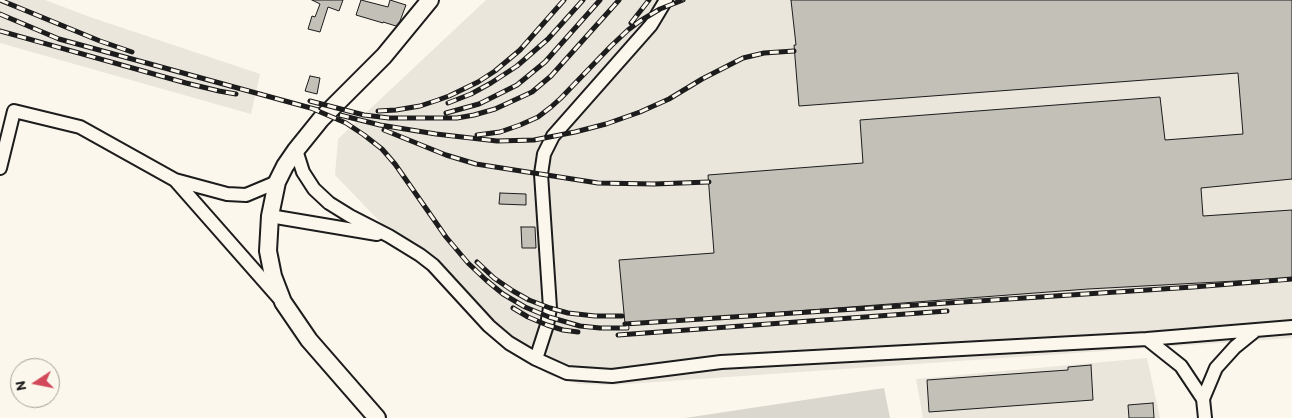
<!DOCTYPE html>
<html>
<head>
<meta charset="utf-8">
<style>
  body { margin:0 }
  #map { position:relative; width:1292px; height:418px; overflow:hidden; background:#fbf7ec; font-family:Itim,sans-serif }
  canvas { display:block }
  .north { position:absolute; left:10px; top:358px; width:50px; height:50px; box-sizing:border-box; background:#fbf7ec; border:1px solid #a29f99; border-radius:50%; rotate:259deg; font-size:14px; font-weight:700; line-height:20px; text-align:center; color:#1c1c1c }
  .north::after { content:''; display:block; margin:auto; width:18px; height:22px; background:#d1495b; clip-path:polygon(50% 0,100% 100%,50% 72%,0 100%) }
</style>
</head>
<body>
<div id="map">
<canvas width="1292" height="418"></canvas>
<div class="north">N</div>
</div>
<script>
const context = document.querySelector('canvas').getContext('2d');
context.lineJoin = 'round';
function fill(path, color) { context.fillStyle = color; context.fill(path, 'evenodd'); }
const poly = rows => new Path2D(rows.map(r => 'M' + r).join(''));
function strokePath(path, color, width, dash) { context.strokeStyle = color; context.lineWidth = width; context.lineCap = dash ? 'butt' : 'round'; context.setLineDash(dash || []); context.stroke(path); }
const built = poly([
  [0,0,45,0,90,17,260,74,251,114,0,43],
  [486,0,1292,0,1292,338,612,385,579,384,549,375,492,338,335,175,338,139],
  [1147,358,1160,418,923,418,916,379]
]);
const green = poly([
  [884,388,890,418,685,418]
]);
const building = poly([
  [312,0,343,0,339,11,328,7,320,32,308,29,312,16,315,17,320,4,312,0],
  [361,0,388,7,390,0,406,5,400,21,396,26,383,22,383,23,356,15,361,0],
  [791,0,1292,0,1292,179,1201,188,1203,216,1292,210,1292,278,1088,289,625,324,619,260,714,253,708,175,863,163,860,120,1160,97,1165,140,1243,134,1238,73,799,106,794,45,796,45,791,0],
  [310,76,320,78,317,94,305,91,310,76],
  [500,193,526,194,526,205,499,204,500,193],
  [521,227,535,227,536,248,522,248,521,227],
  [1091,365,1093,400,929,412,927,380,1068,370,1068,367,1091,365],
  [1153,403,1154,418,1129,418,1128,405,1153,403]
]);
const minor = poly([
  [666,0,651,25,553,136,544,154,541,174,550,308,547,325,536,359,567,373,612,376,721,362,1147,339,1292,327],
  [296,150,303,172,314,189,329,203,350,216,389,236,420,255,433,265,489,326,509,343,536,359],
  [0,168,14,111,80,127,175,180,278,297],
  [175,180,227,194,246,195,277,182],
  [270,216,377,234],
  [1147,339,1181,366,1203,399],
  [1205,418,1203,399,1216,368,1235,347,1256,330]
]);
const tertiary = poly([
  [377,418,309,340,283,302,273,276,268,251,270,216,277,182,285,166,296,150,321,119,384,56,430,0]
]);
const rail = poly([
  [0,0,100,41,132,52],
  [0,14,59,39,318,110],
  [631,23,649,0],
  [0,31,186,83,219,91,236,94],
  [310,101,364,115,389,118,457,118,474,115,495,109,532,92,551,76,619,0],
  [448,103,471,94,491,83,517,66,548,39,583,0],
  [311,108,346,123,364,135,382,149,395,164,446,237,468,263,486,280,503,294,525,307,549,317,580,326,600,328,627,328,625,324,1193,287,1292,279],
  [378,111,396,110,420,106,438,100,449,96,478,82,495,71,520,50,564,0],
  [446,113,479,104,517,85,545,62,600,0],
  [340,115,380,125,436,134,497,141,534,140,575,132,606,124,640,112,669,99,702,79,743,58,764,53,794,51],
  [384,130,446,155,476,164,598,183,654,184,709,182],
  [477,135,500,132,520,125,538,117,551,107,561,98,611,46,628,30,640,21,660,9,683,0],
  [477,262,494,278,513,291,529,300,550,308,568,313,595,316,622,316],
  [513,308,528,317,547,325,563,330,578,332],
  [618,335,947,311]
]);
fill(built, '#eae6dc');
fill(green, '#dad7ce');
fill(building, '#c3c0b8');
strokePath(building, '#1c1c1c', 1);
strokePath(minor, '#1c1c1c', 16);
strokePath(tertiary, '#1c1c1c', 20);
strokePath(minor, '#fbf7ec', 12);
strokePath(tertiary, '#fbf7ec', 16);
strokePath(rail, '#1c1c1c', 5);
strokePath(rail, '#fbf7ec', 3, [9]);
</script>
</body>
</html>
